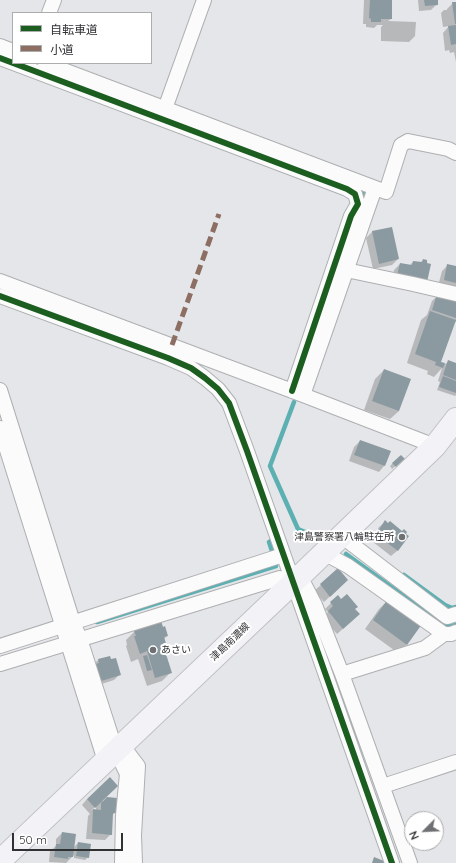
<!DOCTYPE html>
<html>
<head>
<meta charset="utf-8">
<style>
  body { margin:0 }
  #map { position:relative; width:456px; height:863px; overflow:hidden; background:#e4e6e9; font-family:Quicksand,"Noto Sans JP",sans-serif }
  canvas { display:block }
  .legend { position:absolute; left:12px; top:12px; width:140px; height:52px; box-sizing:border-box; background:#fff; border:1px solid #acadad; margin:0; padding:5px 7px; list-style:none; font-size:12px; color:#303133 }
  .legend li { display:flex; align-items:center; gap:8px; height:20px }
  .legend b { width:20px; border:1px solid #acadad }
  .north { position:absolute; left:404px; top:811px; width:40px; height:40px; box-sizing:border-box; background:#fff; border:1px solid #acadad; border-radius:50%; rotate:246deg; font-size:11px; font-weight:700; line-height:16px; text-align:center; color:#303133 }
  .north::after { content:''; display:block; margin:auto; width:14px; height:18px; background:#6f7073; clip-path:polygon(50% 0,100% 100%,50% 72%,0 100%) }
  .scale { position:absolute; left:12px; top:833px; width:111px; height:18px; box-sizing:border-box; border:2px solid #303133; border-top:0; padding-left:5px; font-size:12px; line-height:14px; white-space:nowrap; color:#303133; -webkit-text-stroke:3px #fff; paint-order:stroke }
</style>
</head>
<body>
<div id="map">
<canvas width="456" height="863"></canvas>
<ul class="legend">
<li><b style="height:5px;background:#1b5e20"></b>自転車道</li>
<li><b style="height:5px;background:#8d6e63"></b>小道</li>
</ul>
<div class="north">N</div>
<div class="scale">50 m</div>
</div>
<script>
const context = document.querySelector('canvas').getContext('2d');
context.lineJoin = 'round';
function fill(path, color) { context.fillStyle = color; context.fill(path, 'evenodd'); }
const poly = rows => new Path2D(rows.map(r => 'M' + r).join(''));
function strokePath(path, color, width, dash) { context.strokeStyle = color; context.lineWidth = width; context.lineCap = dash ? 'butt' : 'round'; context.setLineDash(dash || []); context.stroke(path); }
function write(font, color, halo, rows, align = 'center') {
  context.font = font + ' Quicksand,"Noto Sans JP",sans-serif'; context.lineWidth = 4; context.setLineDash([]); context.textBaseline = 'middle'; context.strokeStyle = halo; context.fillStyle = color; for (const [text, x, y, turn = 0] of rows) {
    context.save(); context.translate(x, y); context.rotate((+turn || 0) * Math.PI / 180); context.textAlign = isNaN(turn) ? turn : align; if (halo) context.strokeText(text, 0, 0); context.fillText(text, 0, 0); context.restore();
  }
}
const shadow = poly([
  [364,0,391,0,391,19,388,21,416,22,415,36,409,42,381,41,381,27,383,25,377,25,374,28,366,27,366,24,363,24],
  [418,0,437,0,437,4,431,10,419,11],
  [453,3,456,3,456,62,454,52,450,53,449,50,445,51,443,33,449,26,443,27,441,13,444,10,447,10,447,9],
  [391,228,398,259,392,265,373,269,366,238,372,232],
  [423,260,427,281,392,281,394,270,400,264,409,266,413,262,420,263],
  [448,265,456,267,456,287,438,286,442,271],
  [438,295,456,302,456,322,454,322,440,363,445,364,448,362,456,364,456,395,455,396,437,390,440,382,438,381,442,368,434,377,427,374,428,371,407,363,421,320,427,315,432,301],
  [384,370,399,411,390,419,364,410,375,379],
  [360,441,390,452,384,466,379,472,349,461,354,447],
  [400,456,403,459,392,469,390,466],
  [385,522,408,537,397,551,391,556,373,542,374,541,372,539,379,527],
  [338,570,341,586,324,602,314,591],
  [338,596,341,600,354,609,353,620,337,634,323,618,328,612,325,609],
  [388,600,407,644,398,653,365,629,379,609],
  [140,628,162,628,167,636,164,639,168,653,166,656,171,672,162,681,147,686,138,659,131,662,126,646,127,645,126,640,135,631,138,630],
  [109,657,120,674,114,680,92,687,92,666,98,660],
  [87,799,102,800,115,813,112,815,111,834,105,840,86,839,88,816,90,814,82,805],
  [96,806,96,810,92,810],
  [62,833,73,848,78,843,88,857,85,860,74,858,74,855,66,863,49,862,50,851,56,846,56,839]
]);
const stream = poly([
  [360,189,366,191,361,204],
  [294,402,270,466,298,529,322,539],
  [272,551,269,542,272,540],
  [346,554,444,625,451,626,456,625],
  [404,575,445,605,452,608,456,607],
  [97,622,276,566],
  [328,658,345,704]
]);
const building = poly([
  [370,0,392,0,392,19,381,19,381,22,371,22,371,19,369,18],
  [424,0,438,0,438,5,425,6],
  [452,2,456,2,456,24,455,24],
  [456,25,456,44,451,45,448,26],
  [392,227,399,259,379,264,372,231],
  [423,259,427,260,427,263,431,264,427,282,397,275,400,263,412,265,413,261,422,262],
  [447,264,456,266,456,283,444,280],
  [437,294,456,301,456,318,432,310],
  [430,311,456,320,441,362,445,363,443,368,435,365,436,362,415,354],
  [448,360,456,363,456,380,443,375],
  [384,369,411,379,399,411,372,401],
  [443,376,456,381,456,393,439,387],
  [360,440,391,451,385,466,354,455],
  [401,455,405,459,396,467,392,463],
  [385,520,388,523,390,521,402,531,404,529,407,532,406,534,409,536,398,551,378,536,379,535,377,533],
  [338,568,348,580,330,597,320,584],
  [347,594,358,607,355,609,360,614,343,629,328,611,333,606,330,602,338,595,341,599],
  [388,599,422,624,407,645,373,620],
  [161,621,163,627,165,626,168,636,164,637,169,653,166,654,172,673,155,678,147,651,140,654,134,636,136,636,134,631,140,629,140,627],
  [147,655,152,670,147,671,143,656],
  [110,656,111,659,116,658,121,675,98,682,93,665,99,663,98,659],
  [110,777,118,786,95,808,87,799],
  [107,797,117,798,116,813,113,813,112,835,92,833,93,809,101,810,101,803],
  [62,832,76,834,73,857,68,857,68,859,54,857,56,844,60,844],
  [78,842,91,844,89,858,76,856],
  [374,857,389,863,372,863]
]);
const street = poly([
  [49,13,54,0],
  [0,46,13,51],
  [0,58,347,189,355,194,358,204,351,216,292,391],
  [45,63,386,192,401,145,408,141,448,149,456,153],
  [162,117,204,0],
  [346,270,413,284,456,294],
  [0,281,303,395,435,446],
  [0,296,168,358,191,368,205,378,218,389,229,403,247,451,392,863],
  [0,390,73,622,80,639,116,751,127,774,123,815,122,863],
  [303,395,375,188],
  [0,428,105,761],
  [342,535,353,545,447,617,456,614],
  [324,553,348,566,444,634,425,648,342,674],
  [300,576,315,605,342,674,410,863],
  [444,634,451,634,456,632],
  [0,646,283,555],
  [0,664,280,578,293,583],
  [122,745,138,766,134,835,135,863],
  [383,786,456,762]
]);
const primary = poly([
  [0,861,300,576,435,446,456,419]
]);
const quiet = poly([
  [172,345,219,214]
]);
const cycleway = poly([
  [0,58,347,189,355,194,358,204,351,216,292,391],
  [0,296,168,358,191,368,205,378,218,389,229,403,247,451,392,863]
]);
const markers = [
  [402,537,4,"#6f7073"],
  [153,650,4,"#6f7073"]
];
const poiNames = [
  ["津島警察署八輪駐在所",394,537],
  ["あさい",161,650,"left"]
];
const streetNames = [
  ["津島南濃線",230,642,-44]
];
fill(shadow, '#0003');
strokePath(stream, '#5db0b2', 4.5);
fill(building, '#8b99a0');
strokePath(street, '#aeafb1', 16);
strokePath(primary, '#c0c1c3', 24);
strokePath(street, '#fbfbfc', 14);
strokePath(primary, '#f3f3f7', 22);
strokePath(quiet, '#8d6e63', 5, [10, 5]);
strokePath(cycleway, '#1b5e20', 6);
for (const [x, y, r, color] of markers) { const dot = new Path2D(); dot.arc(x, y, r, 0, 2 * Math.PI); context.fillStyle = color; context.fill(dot); strokePath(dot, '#fff', 1.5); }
write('10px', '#303133', '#fff', poiNames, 'right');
write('10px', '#303133', '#fff', streetNames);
</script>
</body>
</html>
